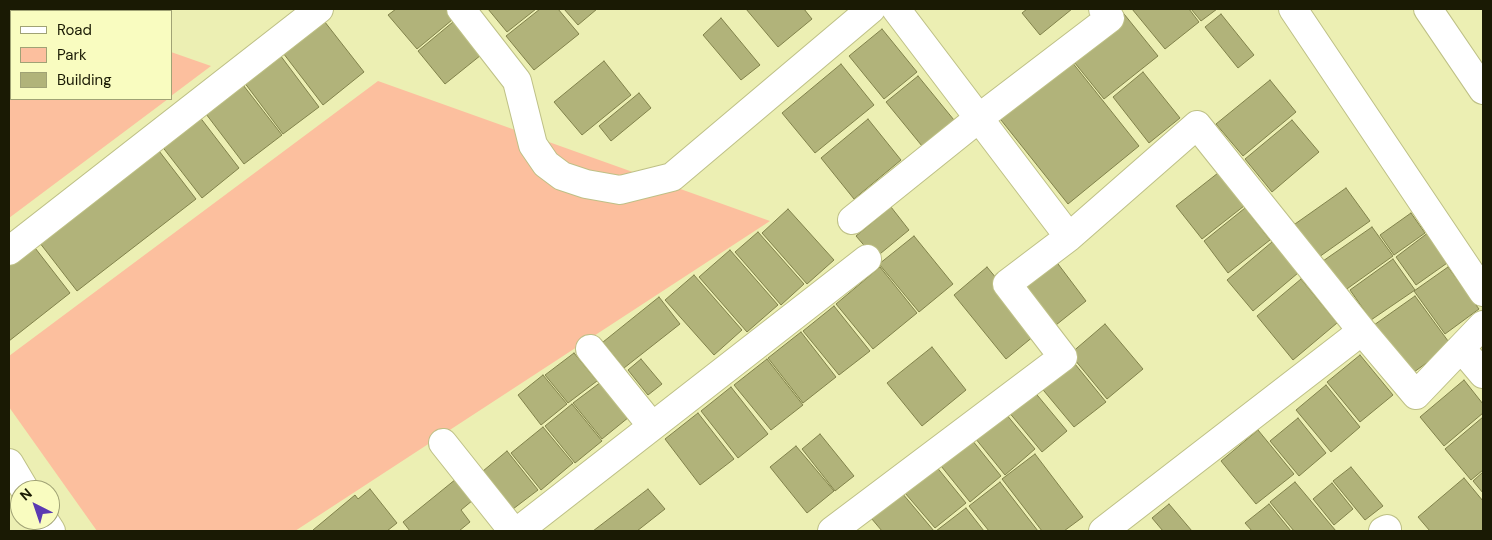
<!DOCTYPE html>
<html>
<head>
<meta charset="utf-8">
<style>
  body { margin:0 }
  #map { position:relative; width:1492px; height:540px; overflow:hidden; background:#ecefb3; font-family:"DM Sans",sans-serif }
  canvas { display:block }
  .frame { position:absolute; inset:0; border:10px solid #1a1a04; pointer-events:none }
  .legend { position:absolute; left:10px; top:10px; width:162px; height:90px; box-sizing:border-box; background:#f9fcc0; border:1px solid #a0a275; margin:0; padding:6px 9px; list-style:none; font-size:15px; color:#1a1a04 }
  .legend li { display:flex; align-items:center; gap:10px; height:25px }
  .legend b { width:25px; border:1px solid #a0a275 }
  .north { position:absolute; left:10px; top:480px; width:50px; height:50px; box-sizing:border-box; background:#f9fcc0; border:1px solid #a0a275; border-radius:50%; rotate:319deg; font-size:14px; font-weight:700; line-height:20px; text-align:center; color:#1a1a04 }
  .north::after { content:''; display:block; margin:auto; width:18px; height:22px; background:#5b3ab2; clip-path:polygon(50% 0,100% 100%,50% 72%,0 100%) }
</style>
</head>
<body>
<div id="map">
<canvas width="1492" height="540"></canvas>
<div class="frame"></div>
<ul class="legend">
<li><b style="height:6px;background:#fff"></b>Road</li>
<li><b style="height:14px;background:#fcbf9e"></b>Park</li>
<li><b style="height:14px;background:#b1b37a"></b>Building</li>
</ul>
<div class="north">N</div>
</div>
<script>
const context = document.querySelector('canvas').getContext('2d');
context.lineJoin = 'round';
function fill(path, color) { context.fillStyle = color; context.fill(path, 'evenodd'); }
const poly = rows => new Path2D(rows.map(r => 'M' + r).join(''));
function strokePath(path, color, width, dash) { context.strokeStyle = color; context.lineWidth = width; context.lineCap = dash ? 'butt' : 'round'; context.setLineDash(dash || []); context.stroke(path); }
const green = poly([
  [9,9,49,9,56,11,11,11,11,99,168,99,9,218],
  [171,52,211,66,171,96],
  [378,81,770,221,295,531,97,531,9,407,9,356]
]);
const building = poly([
  [396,9,452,9,458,15,417,49,388,15,396,9],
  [488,9,536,9,507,32,488,9],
  [540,9,558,9,579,34,534,70,506,36,540,9],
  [564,9,597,9,578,25,564,9],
  [746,9,804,9,812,19,778,47,746,9],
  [1027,9,1072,9,1040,35,1022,13,1027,9],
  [1120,9,1158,56,1104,99,1066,52,1120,9],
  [1132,9,1189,9,1199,22,1165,49,1132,9],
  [1191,9,1217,9,1201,21,1191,9],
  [1221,14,1254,55,1238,68,1205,27,1221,14],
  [321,17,364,72,323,105,280,49,321,17],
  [459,17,486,51,445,84,418,51,459,17],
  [721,18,760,65,741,80,703,35,721,18],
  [882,29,917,72,884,99,849,56,882,29],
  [1064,52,1139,146,1068,204,993,110,1064,52],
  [280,55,319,107,283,134,244,82,280,55],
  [604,61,631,95,582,135,554,102,604,61],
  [841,64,874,105,815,153,782,113,841,64],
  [1143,72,1180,118,1149,143,1113,97,1143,72],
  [918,76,954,120,922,146,886,102,918,76],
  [1270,80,1296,112,1243,156,1216,124,1270,80],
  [240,81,282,135,244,164,203,110,240,81],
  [639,93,651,108,611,141,599,126,639,93],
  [199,116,239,168,202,198,161,145,199,116],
  [868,119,901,160,854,199,821,158,868,119],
  [1292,120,1319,152,1272,192,1245,159,1292,120],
  [156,147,196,199,77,291,36,238,156,147],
  [1218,173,1244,206,1202,239,1176,206,1218,173],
  [1346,188,1370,221,1319,257,1295,224,1346,188],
  [891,207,909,230,875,258,856,236,891,207],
  [1245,208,1270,240,1228,273,1204,241,1245,208],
  [788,209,834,260,807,284,762,233,788,209],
  [1411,213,1425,233,1394,255,1380,235,1411,213],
  [1372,227,1393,256,1344,291,1323,261,1372,227],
  [758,232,804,284,781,305,735,252,758,232],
  [1429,232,1450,261,1416,285,1396,257,1429,232],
  [914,236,953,284,919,312,879,264,914,236],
  [1272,242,1298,273,1253,311,1227,280,1272,242],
  [32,244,70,293,9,341,9,261,32,244],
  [730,250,778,305,747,332,699,277,730,250],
  [1049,252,1086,301,1056,325,1018,276,1049,252],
  [1393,259,1415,290,1371,320,1350,290,1393,259],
  [880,267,917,313,873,349,836,304,880,267],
  [987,267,1040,331,1006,359,954,295,987,267],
  [1448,267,1479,309,1445,334,1414,291,1448,267],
  [694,275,742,330,714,355,665,300,694,275],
  [1301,279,1337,323,1293,360,1257,316,1301,279],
  [1415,296,1451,345,1410,375,1374,325,1415,296],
  [659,297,680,324,624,368,603,342,659,297],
  [834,306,870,351,839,375,803,331,834,306],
  [1105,324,1143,369,1107,399,1070,354,1105,324],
  [801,332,836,377,803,403,768,358,801,332],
  [932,347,966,390,922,426,887,383,932,347],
  [574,353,597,381,568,403,545,375,574,353],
  [1066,353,1106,402,1074,427,1034,379,1066,353],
  [1360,355,1393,395,1360,422,1327,382,1360,355],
  [641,359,662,384,648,395,628,370,641,359],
  [767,359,803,405,771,430,734,385,767,359],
  [543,375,567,404,541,425,518,395,543,375],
  [1464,380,1483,404,1483,413,1444,446,1420,417,1464,380],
  [601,382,629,417,602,439,573,403,601,382],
  [1028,384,1067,431,1042,452,1003,405,1028,384],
  [1326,385,1360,427,1331,452,1296,410,1326,385],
  [731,387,768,434,738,458,701,411,731,387],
  [572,404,602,441,575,463,545,426,572,404],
  [1001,408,1035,449,1005,475,971,433,1001,408],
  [698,413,734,459,700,485,665,439,698,413],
  [1483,417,1483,470,1471,480,1445,449,1483,417],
  [1298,418,1326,453,1299,476,1270,441,1298,418],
  [543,427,573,463,541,490,511,453,543,427],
  [1258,430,1294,474,1256,504,1221,461,1258,430],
  [820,434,854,476,835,491,802,449,820,434],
  [968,435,1001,476,970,502,937,461,968,435],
  [796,446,834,491,807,513,770,467,796,446],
  [507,451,538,490,513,509,483,471,507,451],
  [1035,454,1083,517,1064,531,1042,531,1002,479,1035,454],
  [931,460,966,503,935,528,899,486,931,460],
  [1351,467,1383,506,1365,520,1333,481,1351,467],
  [1483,472,1483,493,1473,481,1483,472],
  [1464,478,1483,501,1483,531,1430,531,1418,517,1464,478],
  [456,479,473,500,461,510,470,522,459,531,410,531,403,522,456,479],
  [1000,482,1038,531,989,531,969,506,1000,482],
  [1295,482,1336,531,1294,531,1270,502,1295,482],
  [1332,483,1353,509,1334,525,1313,499,1332,483],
  [897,487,934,531,882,531,866,512,897,487],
  [370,489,397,523,387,531,314,531,313,530,355,495,358,499,370,489],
  [648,489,665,509,637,531,593,531,648,489],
  [1169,504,1192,531,1163,531,1152,518,1169,504],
  [1269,504,1291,531,1252,531,1245,523,1269,504],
  [966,508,984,531,936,531,966,508]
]);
const minor = poly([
  [461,9,517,81,533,145,546,164,562,176,586,184,620,190,672,177,871,9],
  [1293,9,1483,292],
  [1428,9,1483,90],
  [852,220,979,118,1110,18,1103,9],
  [1069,237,1197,125,1362,331,1416,395,1483,325],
  [9,251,319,9],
  [1461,348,1483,374],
  [590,349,652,426],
  [443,443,513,531],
  [9,463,25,490],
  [44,520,51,531],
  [518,531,867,259],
  [832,531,1063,357,1007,284,1069,237,896,9],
  [1103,531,1362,331],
  [1383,531,1387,529]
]);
fill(green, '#fcbf9e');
fill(building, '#b1b37a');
strokePath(building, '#81824b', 1);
strokePath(minor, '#bec086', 30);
strokePath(minor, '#fff', 28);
</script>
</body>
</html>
